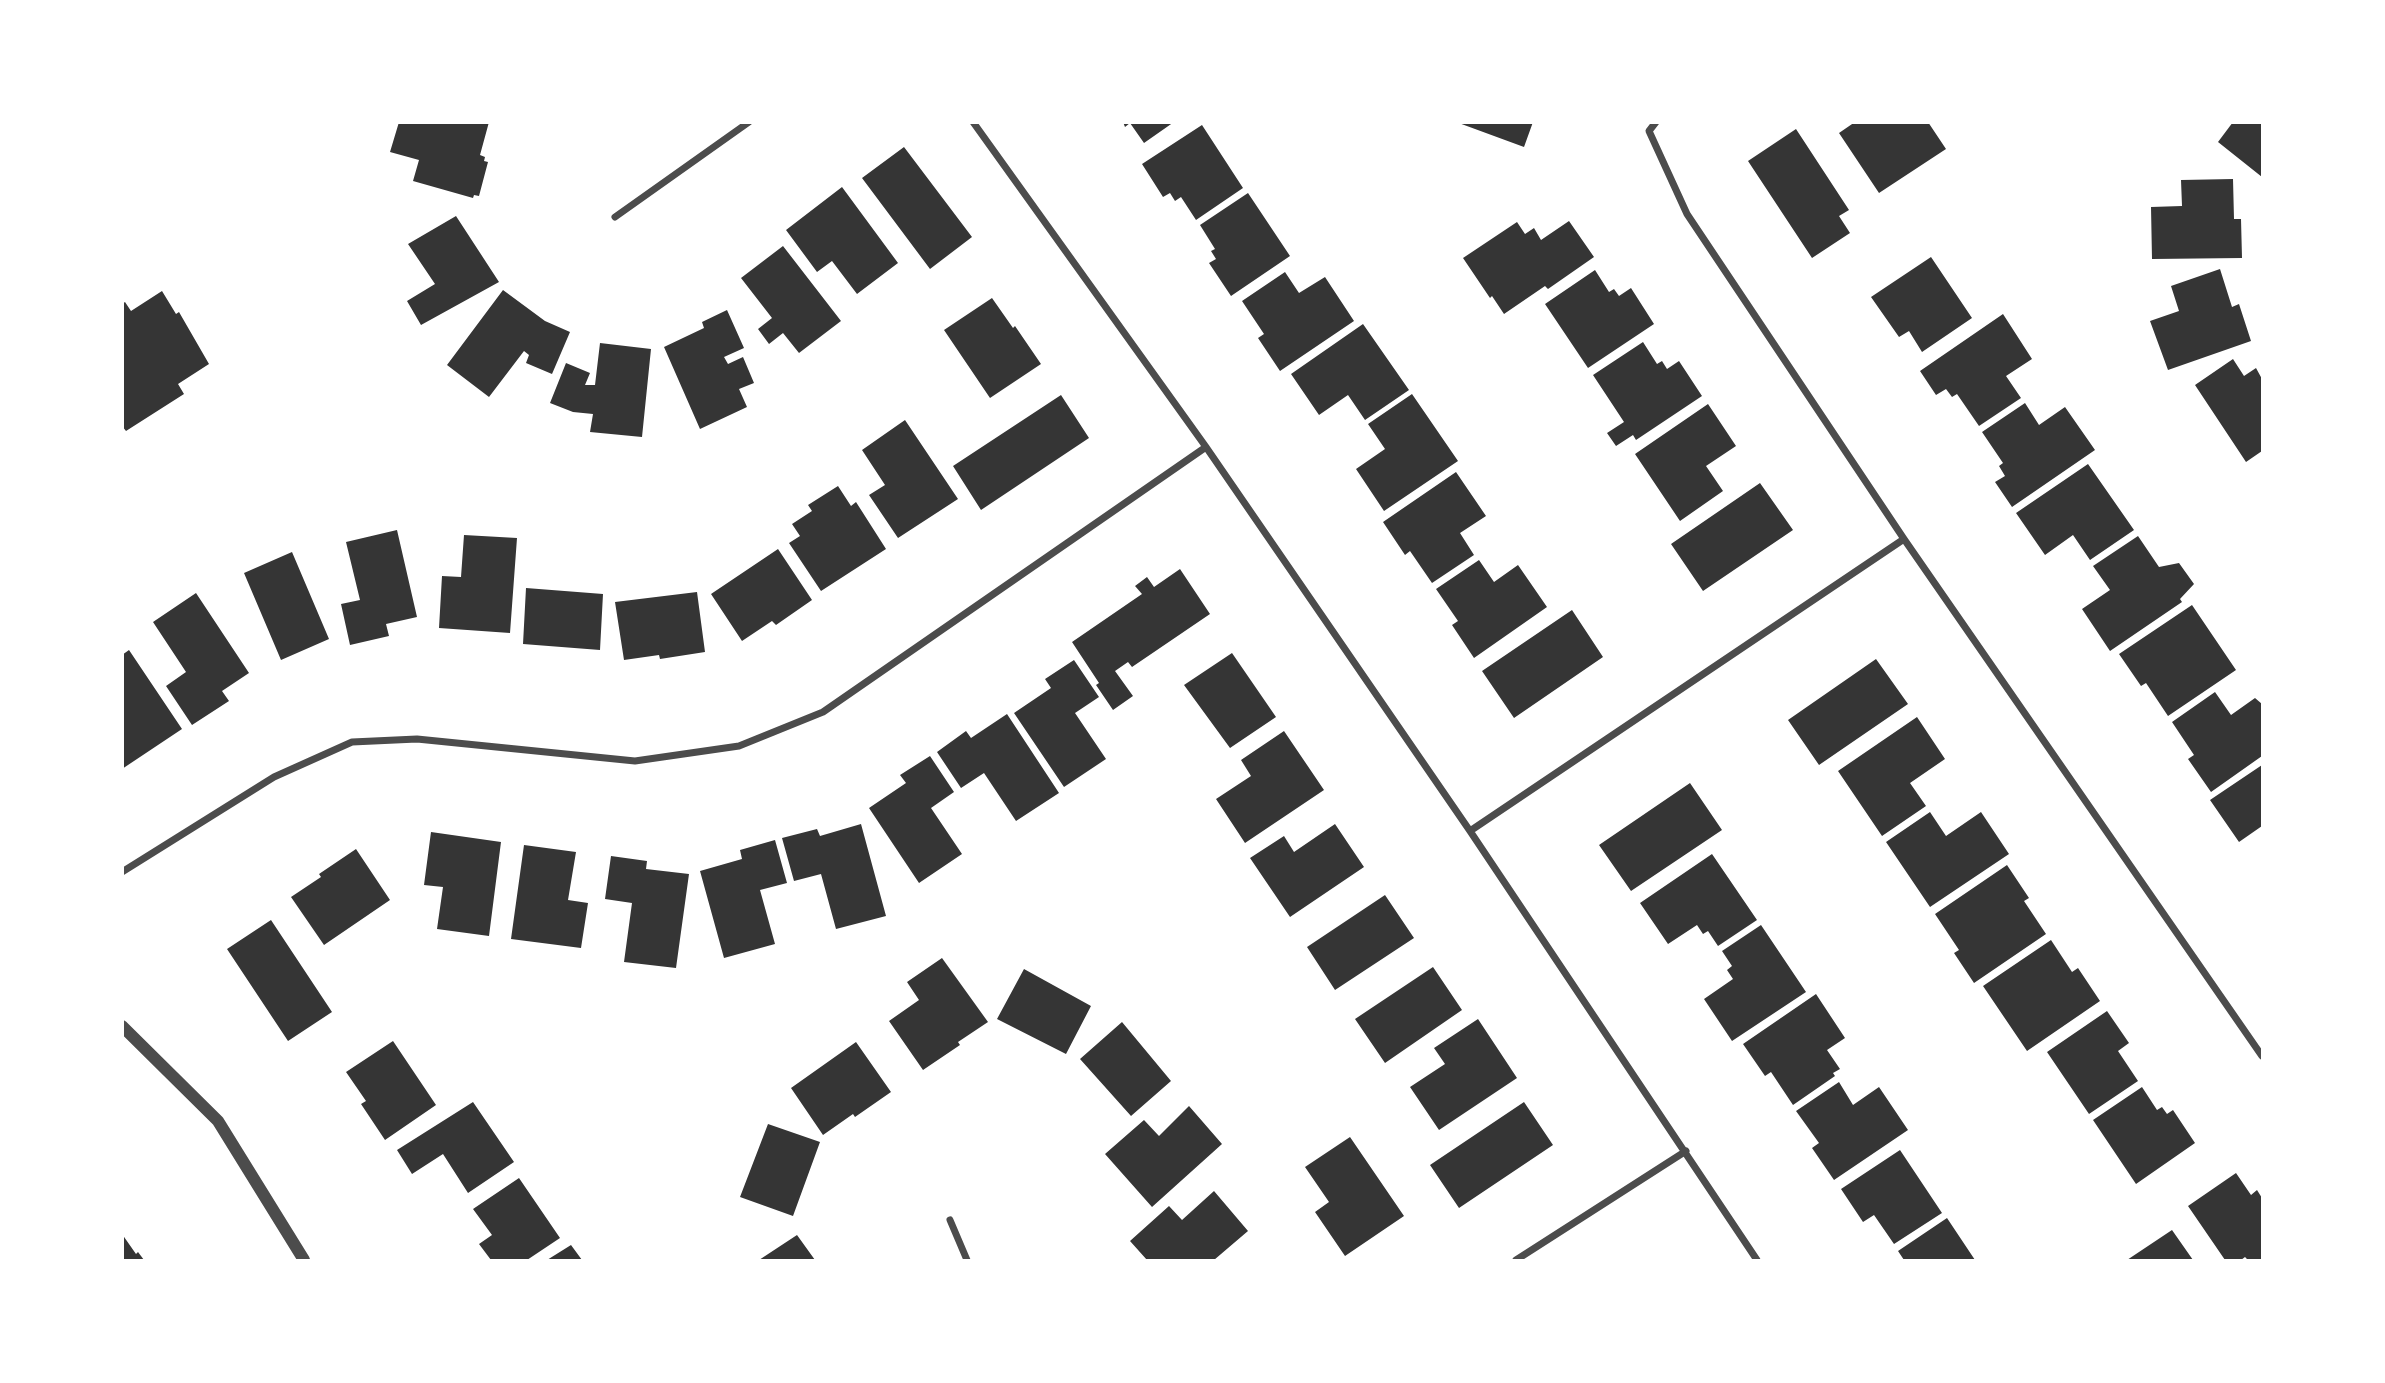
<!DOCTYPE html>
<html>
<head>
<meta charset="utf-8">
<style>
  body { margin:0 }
  #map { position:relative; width:2385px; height:1383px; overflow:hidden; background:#fff; font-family:Quicksand,sans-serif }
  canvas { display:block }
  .frame { position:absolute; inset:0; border:124px solid #fff; pointer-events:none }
</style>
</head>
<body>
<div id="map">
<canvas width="2385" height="1383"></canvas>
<div class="frame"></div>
</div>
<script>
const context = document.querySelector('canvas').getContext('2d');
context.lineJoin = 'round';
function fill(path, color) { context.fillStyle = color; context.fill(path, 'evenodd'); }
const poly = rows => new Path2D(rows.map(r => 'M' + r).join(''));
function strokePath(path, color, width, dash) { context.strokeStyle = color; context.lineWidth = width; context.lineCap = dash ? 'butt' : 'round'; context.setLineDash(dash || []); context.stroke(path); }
const building = poly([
  [399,122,489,122,480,155,485,157,484,161,488,162,479,196,474,195,473,198,413,181,419,160,390,152],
  [1123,122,1174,122,1144,143,1130,123,1125,127],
  [1456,122,1533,122,1524,147],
  [1855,122,1928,122,1946,149,1879,193,1839,133],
  [2233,122,2262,122,2262,177,2218,142],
  [1202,125,1243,188,1196,220,1181,197,1175,201,1170,193,1163,197,1142,164],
  [1796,129,1849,210,1839,216,1850,233,1812,258,1748,161],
  [904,147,972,237,930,269,862,178],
  [2233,179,2234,219,2241,219,2242,258,2152,259,2151,207,2182,206,2181,180],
  [842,187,898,263,857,294,832,261,817,272,786,230],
  [1248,193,1290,256,1231,296,1209,263,1216,259,1211,251,1215,249,1200,225],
  [456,216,499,282,421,325,407,301,435,284,408,244],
  [1569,221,1594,257,1548,289,1545,286,1504,314,1492,296,1490,298,1463,258,1517,222,1525,234,1534,228,1541,240],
  [783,246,841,321,799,353,783,333,769,344,758,329,772,318,741,278],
  [1931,257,1972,318,1922,352,1909,331,1899,337,1871,297],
  [2220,269,2232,307,2239,304,2251,341,2168,370,2150,321,2179,311,2171,286],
  [1595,270,1609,292,1614,289,1619,296,1631,288,1654,324,1588,368,1545,304],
  [1285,272,1299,293,1325,277,1354,321,1280,371,1258,338,1264,334,1242,301],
  [503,290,545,321,570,332,552,374,526,363,529,355,524,351,489,397,447,365],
  [162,291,176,314,179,312,209,364,178,384,184,394,126,431,122,426,122,304,125,302,131,311],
  [992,298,1013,328,1015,326,1041,364,990,398,944,330],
  [727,310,744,348,724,357,728,364,743,357,754,383,739,389,747,407,700,429,664,347,704,328,702,322],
  [2003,314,2032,359,2006,376,2021,398,1979,426,1957,394,1952,397,1946,389,1936,395,1920,371],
  [1363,324,1409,390,1365,420,1348,395,1319,415,1291,374],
  [1643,342,1657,364,1662,361,1667,369,1679,361,1702,396,1636,440,1633,435,1616,446,1607,433,1624,422,1593,375],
  [600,343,651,349,642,437,590,432,593,414,573,412,550,403,566,363,590,373,585,385,595,385],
  [2233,359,2244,376,2256,368,2262,379,2262,451,2246,462,2195,385],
  [1412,394,1458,461,1384,511,1356,469,1385,449,1368,424],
  [1061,395,1089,438,981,510,953,466],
  [2025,403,2039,425,2065,407,2095,450,2012,507,1995,482,2005,476,1999,466,2003,463,1982,432],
  [1708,404,1736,446,1706,466,1723,491,1680,521,1635,454],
  [905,420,958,499,898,538,869,495,885,485,862,450],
  [2088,464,2134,530,2090,560,2073,535,2045,555,2016,513],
  [1456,472,1486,516,1460,533,1474,555,1432,583,1410,551,1405,555,1383,522],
  [1760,483,1793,530,1703,591,1671,544],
  [838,486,851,506,856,502,886,549,821,591,789,543,800,536,792,524,812,511,808,505],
  [397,530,417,617,386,624,389,636,350,645,341,604,360,600,346,542],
  [464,535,517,538,510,633,439,628,442,576,461,577],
  [2138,536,2159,567,2179,563,2194,584,2180,599,2182,602,2110,651,2082,609,2110,590,2093,566],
  [778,549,812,600,776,625,772,621,742,641,711,594],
  [292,552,329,639,281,660,244,573],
  [1479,560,1494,582,1518,565,1547,607,1474,658,1452,625,1458,621,1436,589],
  [1180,569,1210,614,1132,667,1128,662,1115,671,1133,696,1113,710,1096,685,1099,683,1072,642,1142,594,1135,586,1147,577,1154,587],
  [526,588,603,594,600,650,523,644],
  [697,592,705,652,660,659,659,655,624,660,615,602],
  [196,593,249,673,222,691,229,701,192,725,166,686,186,672,153,622],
  [2192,605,2236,670,2168,716,2146,683,2141,686,2119,654],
  [1572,610,1603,657,1514,718,1482,671],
  [129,650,182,729,122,769,122,655],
  [1232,653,1276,717,1230,748,1184,685],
  [1876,659,1908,704,1819,765,1788,720],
  [1074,660,1099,697,1075,713,1106,759,1064,787,1014,713,1051,688,1045,679],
  [2215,692,2231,715,2255,698,2262,704,2262,756,2211,792,2188,759,2194,755,2172,722],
  [1007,714,1059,793,1016,821,984,773,961,788,937,752,966,731,971,738],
  [1917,717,1945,759,1910,783,1926,806,1882,836,1838,771],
  [1284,731,1324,790,1245,843,1216,799,1251,776,1241,760],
  [930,756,954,792,931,808,962,854,919,883,869,808,906,783,900,775],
  [2262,765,2262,826,2239,842,2210,800],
  [1690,783,1722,830,1631,891,1599,845],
  [1930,812,1946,836,1981,812,2009,854,1930,907,1886,842],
  [861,824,886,916,836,929,821,874,794,881,782,838,817,829,820,836],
  [1335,824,1364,867,1290,917,1250,858,1284,836,1294,852],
  [431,832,501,842,489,936,437,929,443,887,424,885],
  [775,840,787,883,760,890,775,944,724,958,700,871,742,859,740,850],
  [524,845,576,852,568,900,588,903,581,948,511,939],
  [356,849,390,900,324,945,291,897,321,877,319,874],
  [1712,854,1757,920,1718,946,1708,931,1703,934,1697,925,1668,944,1640,903],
  [611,856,647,861,646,869,689,874,676,968,624,962,632,903,605,899],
  [2007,865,2029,898,2024,901,2046,934,1974,983,1954,953,1959,950,1935,914],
  [1385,895,1414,938,1335,990,1307,947],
  [271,920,332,1012,288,1041,227,949],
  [1761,925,1806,992,1732,1041,1704,999,1733,979,1727,970,1732,966,1722,951],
  [2051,940,2072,972,2078,968,2100,1001,2027,1051,1983,986],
  [942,958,988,1022,958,1042,960,1045,923,1070,889,1021,919,1000,907,982],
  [1433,967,1462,1010,1385,1063,1355,1019],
  [1024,969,1091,1006,1066,1054,997,1019],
  [1816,994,1845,1038,1827,1050,1840,1069,1833,1073,1835,1076,1793,1105,1771,1072,1765,1076,1743,1044],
  [2107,1011,2129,1043,2118,1051,2138,1081,2089,1114,2047,1052],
  [1478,1019,1517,1078,1439,1130,1410,1087,1445,1064,1434,1048],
  [1122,1022,1171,1081,1131,1116,1080,1059],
  [393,1041,436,1105,385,1140,361,1104,366,1101,346,1072],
  [856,1042,891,1092,855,1117,853,1114,823,1135,791,1088],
  [1839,1082,1853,1105,1879,1087,1908,1130,1834,1180,1812,1148,1819,1143,1796,1111],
  [2142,1087,2157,1110,2162,1107,2167,1114,2173,1110,2195,1143,2136,1184,2093,1120],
  [473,1102,514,1162,468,1193,443,1154,412,1174,397,1150],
  [1524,1102,1553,1145,1459,1208,1430,1165],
  [1189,1106,1222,1144,1152,1207,1105,1154,1144,1120,1159,1136],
  [768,1124,820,1142,793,1216,740,1197],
  [1350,1137,1404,1216,1345,1256,1315,1212,1329,1202,1305,1167],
  [1900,1150,1942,1213,1894,1244,1874,1215,1863,1222,1841,1189],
  [2236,1173,2251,1195,2257,1190,2262,1198,2262,1260,2248,1260,2245,1257,2241,1260,2225,1260,2188,1206],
  [519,1178,560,1238,527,1260,491,1260,479,1244,492,1235,473,1209],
  [1214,1191,1248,1231,1214,1260,1147,1260,1130,1241,1169,1206,1182,1220],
  [1947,1218,1975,1260,1904,1260,1898,1251],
  [2172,1230,2193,1260,2127,1260],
  [122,1234,136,1254,138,1252,144,1260,122,1260],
  [797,1235,815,1260,759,1260],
  [571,1245,582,1260,547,1260]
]);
const minor = poly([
  [973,122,1206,447,1470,831,1757,1260],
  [1656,122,1649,131,1687,214,1904,539,2262,1056],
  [615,217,749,122],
  [1470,831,1904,539],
  [122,872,274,777,352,742,417,739,635,761,739,746,823,712,1206,447],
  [950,1220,967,1260],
  [1516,1260,1686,1151]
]);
const tertiary = poly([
  [122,1026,218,1121,304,1260]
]);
fill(building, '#353535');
strokePath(minor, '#4c4c4c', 7);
strokePath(tertiary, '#4c4c4c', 12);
</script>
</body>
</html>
